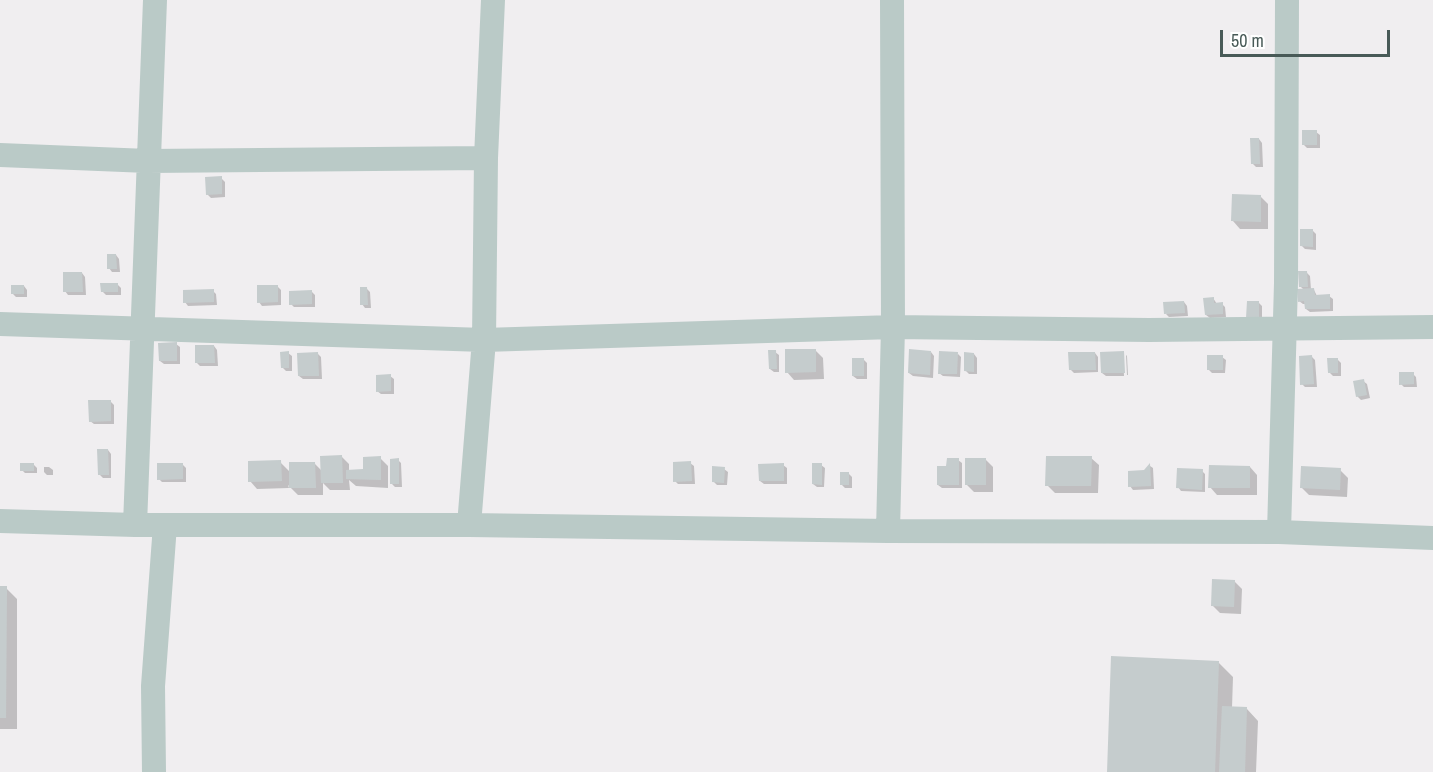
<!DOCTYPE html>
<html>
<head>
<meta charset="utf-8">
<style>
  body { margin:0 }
  #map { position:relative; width:1433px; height:772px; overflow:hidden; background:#f0eef0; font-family:"Archivo Narrow",sans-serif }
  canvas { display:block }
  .scale { position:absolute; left:1220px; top:30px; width:170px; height:27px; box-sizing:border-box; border:3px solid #485a57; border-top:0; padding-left:8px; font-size:18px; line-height:21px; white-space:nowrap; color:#485a57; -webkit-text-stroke:4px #fff; paint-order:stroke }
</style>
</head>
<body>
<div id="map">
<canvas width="1433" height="772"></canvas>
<div class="scale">50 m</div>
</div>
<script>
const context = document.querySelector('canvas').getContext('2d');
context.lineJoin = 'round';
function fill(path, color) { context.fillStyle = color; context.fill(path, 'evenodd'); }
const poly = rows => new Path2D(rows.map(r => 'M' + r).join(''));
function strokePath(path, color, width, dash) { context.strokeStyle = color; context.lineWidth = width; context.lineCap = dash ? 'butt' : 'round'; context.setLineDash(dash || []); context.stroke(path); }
const shadow = poly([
  [1316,132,1320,135,1320,148,1307,148,1303,144],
  [1259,139,1262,143,1263,167,1256,167,1252,163],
  [221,178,225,182,225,197,211,198,207,194],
  [1260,196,1268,204,1268,229,1240,229,1233,221],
  [1312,230,1316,234,1316,250,1305,249,1302,246],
  [116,255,119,259,120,272,112,272,109,268],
  [82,273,85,277,86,295,68,295,65,291],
  [1307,273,1310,276,1311,290,1314,290,1317,296,1329,296,1333,299,1333,311,1310,312,1306,309,1306,304,1303,304,1299,301,1304,290,1300,286],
  [117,284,121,288,121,295,106,295,102,291],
  [24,286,27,290,27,297,16,297,13,294],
  [277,286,281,290,281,305,262,306,259,302],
  [367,289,370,292,371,308,365,308,362,304],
  [213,291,216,294,217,305,188,306,185,302],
  [312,292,315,295,315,307,294,307,291,304],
  [1213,298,1217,304,1222,304,1225,307,1226,317,1210,318,1206,315],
  [1184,302,1187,306,1188,316,1169,317,1166,314],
  [1259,303,1262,306,1262,321,1251,321],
  [176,344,180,347,180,364,164,364,160,361],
  [214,346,217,350,218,366,200,366,197,363],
  [815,350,823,358,824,379,794,380,787,372],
  [775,352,779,355,779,372,774,372,770,369],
  [931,352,934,356,933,378,913,376,909,373],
  [288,353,292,356,292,371,286,371,282,367],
  [1095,353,1098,357,1098,372,1074,373,1070,369],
  [1123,353,1124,376,1106,376,1102,373],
  [318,354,321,357,322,379,303,379,299,376],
  [958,354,961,357,960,377,943,376,939,373],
  [974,354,977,358,977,374,969,374,965,370],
  [1126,355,1127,356,1128,375,1127,375],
  [1222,357,1226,360,1225,373,1212,373,1208,369],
  [1312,357,1315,360,1317,387,1305,387,1302,384],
  [863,359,867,363,867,379,857,379,853,376],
  [1337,359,1341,363,1341,376,1333,376,1329,372],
  [1413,374,1416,377,1417,387,1404,387,1401,384],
  [390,376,394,379,394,394,381,394,377,391],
  [1363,381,1367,384,1370,398,1361,400,1357,396],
  [110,401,114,405,114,424,94,424,90,421],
  [108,450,111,454,111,478,103,478,99,474],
  [342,457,349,464,349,471,365,471,380,458,388,466,388,488,356,486,349,480,350,490,330,490,323,483,323,495,298,495,288,485,289,488,257,489,250,481,280,462,290,472,315,464,322,471],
  [1091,458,1099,465,1098,493,1055,493,1047,485],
  [985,459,993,467,993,492,974,492,966,484],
  [398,460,401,463,402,487,395,487,392,484],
  [958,460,962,463,962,488,942,488,938,485,948,468],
  [690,463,694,466,695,484,678,484,675,481],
  [33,464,37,468,37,473,25,473,22,470],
  [182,464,186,468,186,482,162,482,159,479],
  [783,465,787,468,787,484,764,484,760,481],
  [821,465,825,468,824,487,817,487,813,484],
  [1150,466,1153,468,1154,489,1133,490,1130,486],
  [44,467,49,467,53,470,53,475,47,475,44,472],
  [1250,467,1257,475,1257,495,1217,495,1210,487],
  [724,469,728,472,727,485,717,485,713,481],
  [1340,470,1348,478,1347,497,1309,495,1301,487],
  [1202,471,1205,474,1205,492,1181,491,1178,487],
  [848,473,852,477,852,488,845,488,842,485],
  [1234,581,1242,589,1241,614,1220,613,1212,605],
  [0,588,6,588,17,599,17,729,0,729],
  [1218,662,1233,677,1232,708,1247,709,1258,721,1256,772,1108,772]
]);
const building = poly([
  [1302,130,1317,130,1317,145,1302,145],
  [1250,138,1259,138,1260,164,1251,164],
  [222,176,222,194,206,195,205,177],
  [1232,194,1261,195,1261,222,1231,221],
  [1300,229,1313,229,1313,247,1300,246],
  [107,254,116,254,117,269,107,269],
  [1298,271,1307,271,1308,287,1299,287],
  [63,272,82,272,83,292,63,292],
  [100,283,118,283,118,292,101,292],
  [11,285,24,285,24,294,11,294],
  [257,285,278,285,278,302,257,303],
  [360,287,367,287,368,305,360,305],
  [1314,288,1315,295,1330,294,1330,309,1305,309,1304,301,1298,302,1297,289],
  [214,289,214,302,183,303,183,290],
  [312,290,312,304,289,305,289,291],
  [1214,297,1214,303,1223,302,1223,314,1205,315,1203,298],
  [1184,301,1185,313,1164,314,1163,302],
  [1247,301,1259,301,1259,318,1246,318],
  [177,342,177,361,159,361,158,343],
  [195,345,214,345,215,363,195,363],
  [785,349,816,349,816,372,785,373],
  [909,349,931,351,930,375,908,373],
  [768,350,776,350,777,369,769,369],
  [289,351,289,368,281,368,280,352],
  [939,351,958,352,957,374,938,374],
  [1124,351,1125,373,1101,373,1100,352],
  [318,352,319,376,298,376,297,353],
  [964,352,974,353,974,372,964,371],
  [1068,352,1095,352,1096,370,1069,370],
  [1207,355,1223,355,1223,370,1207,370],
  [1312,355,1314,384,1300,385,1299,356],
  [852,358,864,358,864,376,852,376],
  [1327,358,1338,358,1338,373,1328,373],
  [1399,372,1414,372,1414,384,1399,385],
  [391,374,391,391,376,392,376,375],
  [1364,379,1367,395,1356,397,1353,381],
  [88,400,111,400,111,421,89,422],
  [97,449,108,449,109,475,98,475],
  [342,455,343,483,321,483,320,456],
  [381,456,381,480,346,479,346,470,363,469,363,457],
  [1046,456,1092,456,1091,486,1045,486],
  [399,458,399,484,390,484,390,459],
  [947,458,959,458,959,485,937,485,937,466,946,466],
  [965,458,986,458,986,485,965,485],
  [281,460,282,481,248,482,248,461],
  [691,461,692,481,673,482,673,462],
  [289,462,315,462,316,488,289,488],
  [20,463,34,463,34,471,20,471],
  [157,463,183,463,183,479,157,480],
  [784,463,784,481,759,481,758,464],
  [812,463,822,463,822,485,812,484],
  [1150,463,1151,486,1128,487,1128,471,1144,470],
  [1209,465,1250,466,1250,488,1208,488],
  [712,466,725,467,724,483,712,482],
  [1301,466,1341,468,1340,490,1300,488],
  [1177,468,1203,469,1202,490,1176,488],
  [840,472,849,472,849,485,840,485],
  [1212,579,1235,580,1234,607,1211,606],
  [0,586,7,586,6,718,0,718],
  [1111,656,1219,661,1215,772,1107,772],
  [1222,706,1247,707,1245,772,1219,772]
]);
const minor = poly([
  [0,155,148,161,486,158],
  [0,324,484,340,893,327,1149,330,1433,327],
  [0,521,135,525,469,525,888,531,1279,532,1433,538],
  [135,525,155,0],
  [469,525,484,340,486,158,493,0],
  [888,531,893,327,892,0],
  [1279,532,1286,283,1287,0],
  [154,772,153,686,165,525]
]);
fill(shadow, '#0003');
fill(building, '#c5cccd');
strokePath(minor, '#bacac7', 24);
</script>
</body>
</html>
